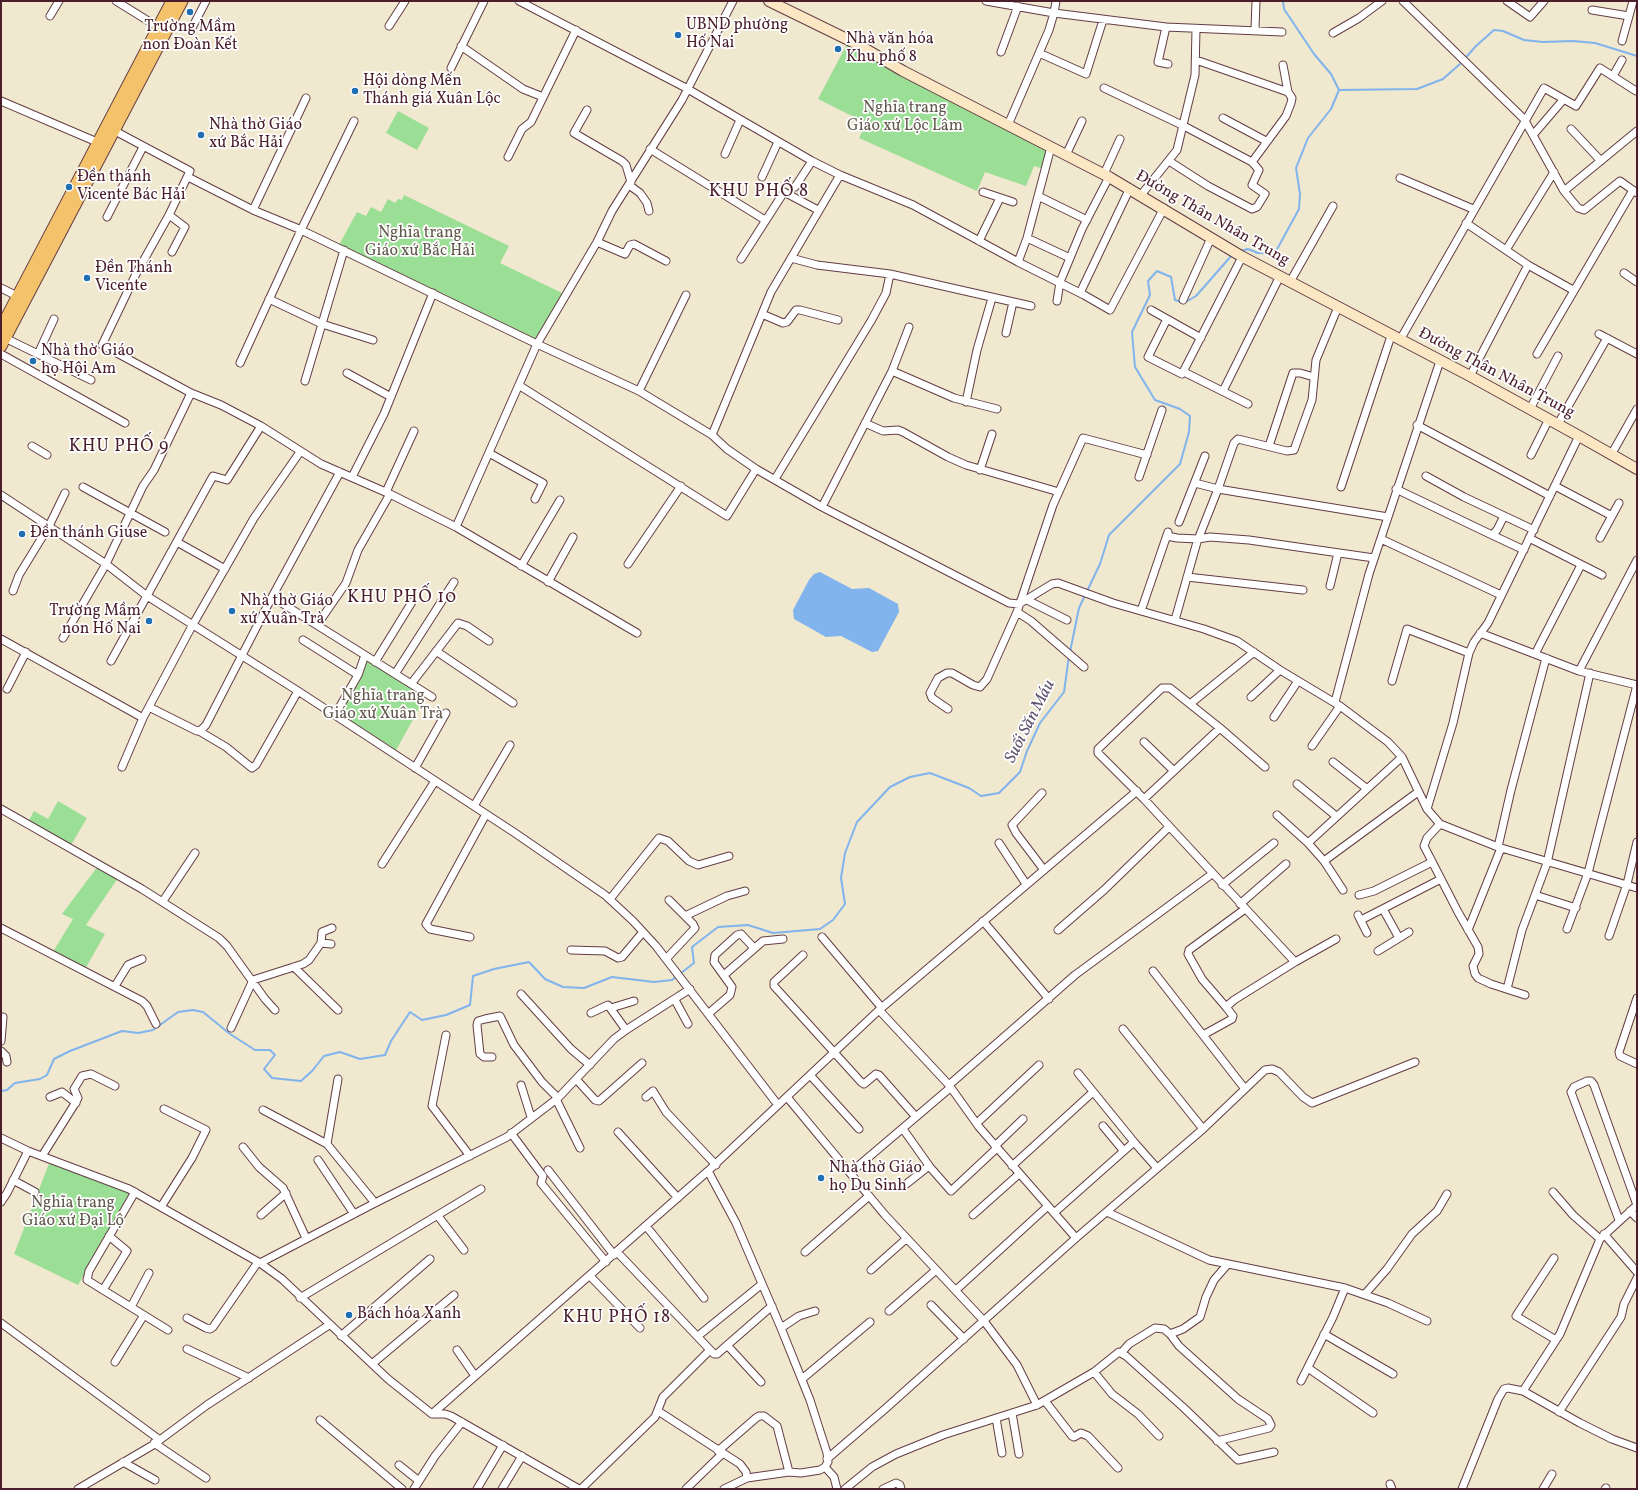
<!DOCTYPE html>
<html>
<head>
<meta charset="utf-8">
<style>
  body { margin:0 }
  #map { position:relative; width:1638px; height:1490px; overflow:hidden; background:#f0e8cf; font-family:Vollkorn,serif }
  canvas { display:block }
  .frame { position:absolute; inset:0; border:2px solid #4a1f2b; pointer-events:none }
</style>
</head>
<body>
<div id="map">
<canvas width="1638" height="1490"></canvas>
<div class="frame"></div>
</div>
<script>
const context = document.querySelector('canvas').getContext('2d');
context.lineJoin = 'round';
function fill(path, color) { context.fillStyle = color; context.fill(path, 'evenodd'); }
const poly = rows => new Path2D(rows.map(r => 'M' + r).join(''));
function strokePath(path, color, width, dash) { context.strokeStyle = color; context.lineWidth = width; context.lineCap = dash ? 'butt' : 'round'; context.setLineDash(dash || []); context.stroke(path); }
function write(font, color, halo, rows, align = 'center') {
  context.font = font + ' Vollkorn,serif'; context.lineWidth = 3.5; context.setLineDash([]); context.textBaseline = 'middle'; context.strokeStyle = halo; context.fillStyle = color; for (const [text, x, y, turn = 0] of rows) {
    context.save(); context.translate(x, y); context.rotate((+turn || 0) * Math.PI / 180); context.textAlign = isNaN(turn) ? turn : align; if (halo) context.strokeText(text, 0, 0); context.fillText(text, 0, 0); context.restore();
  }
}
const green = poly([
  [847,44,1048,150,1044,169,1034,166,1026,186,985,172,977,191,859,138,866,123,818,99],
  [398,111,429,128,417,150,386,133],
  [404,195,509,246,500,263,564,294,536,341,339,245,357,212,366,216,371,207,381,212,388,199,395,203,398,199,402,200],
  [366,658,426,696,395,752,338,715],
  [58,801,87,818,71,845,28,822,34,811,48,819],
  [98,866,118,878,86,925,105,934,85,969,53,952,73,919,62,914],
  [50,1161,132,1193,78,1285,14,1254]
]);
const water = poly([
  [820,572,852,589,869,588,898,604,899,612,878,651,872,652,841,636,826,637,794,619,793,610,809,580,814,574]
]);
const stream = poly([
  [1339,90,1417,89,1443,79,1460,64,1476,46,1494,30,1503,31,1524,40,1543,42,1573,41,1595,43,1637,56],
  [1241,251,1248,249,1258,253,1275,253,1299,209,1300,194,1296,168,1308,138,1331,109,1339,90,1331,74,1314,54,1284,9,1283,1],
  [1070,652,1079,608,1100,564,1109,535,1180,464,1189,432,1190,416,1180,409,1155,400,1135,367,1132,332,1150,295,1148,281,1157,271,1171,277,1175,300,1184,303,1196,296,1232,255],
  [1,1091,7,1090,15,1083,40,1079,47,1075,54,1059,70,1051,122,1031,138,1033,153,1030,178,1012,193,1010,203,1012,230,1034,255,1050,270,1050,275,1055,264,1069,272,1078,301,1081,312,1071,324,1056,340,1052,360,1059,385,1055,391,1041,410,1012,422,1020,446,1015,470,1005,473,976,494,969,529,962,545,979,563,987,584,988,612,977,654,982,672,980,694,963,692,947,718,927,748,925,773,933,820,929,833,920,845,904,841,878,845,853,857,822,890,787,910,777,930,773,969,788,981,796,999,793,1020,772,1027,751,1040,723,1064,692,1069,656]
]);
const street = poly([
  [116,1,158,27],
  [519,1,686,88,812,161,840,175,913,205,1018,262,1080,293],
  [986,1,1054,13,1166,27,1282,32],
  [1403,1,1524,119,1564,191,1578,208,1584,210,1620,181,1637,193],
  [1507,1,1530,17,1544,1],
  [1592,10,1629,16,1633,1],
  [50,16,59,1],
  [389,26,405,1],
  [1166,27,1158,62,1168,64],
  [192,28,206,1],
  [1255,29,1256,1],
  [1333,33,1359,18,1382,1],
  [1622,41,1629,16],
  [461,46,523,89,543,97],
  [1001,52,1018,6],
  [1039,53,1086,74,1103,20],
  [1196,60,1288,92],
  [451,68,484,1],
  [1613,76,1622,60],
  [1104,88,1182,125,1252,162,1259,170,1252,185,1265,194,1257,207,1252,209,1208,186,1169,161],
  [1,101,97,142],
  [587,110,574,133,622,161,626,165,631,182],
  [1223,118,1266,141],
  [1008,125,1049,30,1054,13,1056,1],
  [1571,129,1601,161],
  [115,131,190,171,169,215,136,274,102,345,191,393,221,405,261,426,321,464,390,494,456,527,637,633],
  [1533,135,1563,100],
  [650,149,765,220],
  [725,154,740,120],
  [1066,155,1082,121],
  [508,157,522,129,531,122,576,30],
  [1252,162,1286,116,1291,103,1292,98,1288,92,1283,65],
  [1104,174,1120,139],
  [840,175,771,292,712,435,727,449,756,469,822,507,1009,603,1019,604,1052,584,1058,583,1113,603,1204,629,1237,641,1280,670,1340,706,1388,742,1402,757,1427,809,1440,824,1498,847,1637,888],
  [188,177,253,210,299,229,537,344,639,391,712,435],
  [762,177,778,142],
  [1400,178,1473,209],
  [629,185,640,193,647,203,649,211],
  [795,187,812,161],
  [1130,188,1080,293,1084,295,1110,310,1164,208],
  [1564,191,1637,131],
  [983,192,1013,202],
  [1141,195,1177,150,1195,75,1196,29],
  [1038,196,1087,220],
  [253,210,306,98],
  [169,215,185,227,172,252],
  [107,217,143,147],
  [1466,223,1528,265,1573,290],
  [1027,238,1070,258],
  [979,241,1000,198],
  [597,242,625,254,630,245,634,244,666,261],
  [1506,250,1554,172],
  [791,258,817,265,890,274,1031,306],
  [741,259,784,192,818,210],
  [1018,262,1027,238,1051,147],
  [1624,273,1637,282],
  [1290,282,1333,206],
  [1,288,17,296],
  [269,299,322,324,373,340],
  [1183,300,1211,238],
  [1057,301,1060,282,1070,258,1082,229,1109,177],
  [1151,310,1201,338],
  [762,314,783,323,787,322,796,310,800,310,838,320],
  [1167,319,1148,357,1182,374,1242,257],
  [1006,333,1013,302],
  [1599,334,1637,354],
  [5,338,91,380],
  [1400,340,1544,88,1576,106,1600,68,1636,91],
  [1,354,125,423],
  [38,354,54,319],
  [1537,354,1633,190],
  [240,363,301,230,354,121],
  [892,371,954,398,997,409],
  [1184,372,1248,404],
  [347,373,391,397],
  [1470,376,1528,265],
  [305,381,344,250],
  [520,386,727,516,756,469],
  [639,391,686,295],
  [1223,391,1280,276],
  [966,402,977,350,992,298],
  [1530,409,1558,356],
  [865,423,883,431,898,430,903,432,948,457,966,465,1059,492],
  [1558,424,1607,338],
  [1417,425,1550,496],
  [32,446,47,455],
  [1269,446,1293,373,1300,373,1314,377],
  [489,453,543,483,535,499],
  [1531,455,1549,419],
  [1611,455,1637,409],
  [980,470,992,434],
  [1426,476,1464,497,1534,530],
  [352,477,384,414,433,293],
  [1139,477,1162,410],
  [775,479,871,321,886,293,890,274],
  [1195,483,1218,489,1234,443,1238,439,1287,451,1294,450,1312,400,1316,360,1338,307],
  [1555,486,1612,516],
  [83,487,165,532],
  [1341,487,1391,336],
  [1396,489,1492,535,1497,530,1504,516],
  [386,492,414,431],
  [1,495,106,564,147,596,298,691,515,833,605,895,633,921,656,946,778,1105],
  [822,507,892,371,909,327],
  [1179,522,1205,456],
  [456,527,537,344,597,242,612,211,682,100,733,1],
  [1492,535,1524,550],
  [1167,536,1177,538,1198,539,1210,537,1249,540,1374,558],
  [1529,538,1602,575],
  [1600,538,1619,503],
  [1381,539,1501,595],
  [177,542,225,569],
  [628,564,681,486],
  [521,566,560,500],
  [1187,577,1303,590],
  [548,582,573,537],
  [1330,586,1338,553],
  [13,591,19,575,49,526,65,493],
  [272,597,432,697],
  [1027,600,1067,620],
  [1141,611,1168,532],
  [1017,612,1031,621,1084,667],
  [1175,620,1197,542,1218,489,1388,517],
  [317,625,346,583,358,550,390,494],
  [1480,633,1579,671,1637,685],
  [63,638,106,564,143,486,154,470,191,393],
  [1,639,143,718],
  [303,640,358,675],
  [436,651,513,703],
  [1535,654,1581,565],
  [111,661,213,476,227,480,261,426],
  [375,662,412,602],
  [1579,671,1637,560],
  [395,674,454,582],
  [1392,681,1407,629,1469,653],
  [411,684,458,623,467,626,489,641],
  [7,689,26,652],
  [1251,697,1280,670],
  [1335,702,1369,574,1440,361],
  [1190,704,1170,688,1162,688,1098,749,1098,753,1144,799,1295,962],
  [149,707,197,731,201,730,206,725,272,597,340,472],
  [948,709,932,698,930,693,938,678,947,673,952,673,973,685,980,687,987,679,1017,612,1053,505,1083,438,1147,455],
  [335,715,358,675,365,655],
  [1274,717,1298,681],
  [1220,728,1265,767],
  [199,731,226,747,252,768,256,765,298,691],
  [1144,742,1174,771],
  [1312,746,1340,706],
  [1333,762,1366,788],
  [122,767,143,718,192,626,254,518,300,452],
  [415,768,446,713],
  [1297,784,1336,816],
  [1042,793,1012,825,1016,833,1044,870],
  [1144,799,1220,728,1190,704,1254,652],
  [474,806,510,745],
  [1,809,142,889,219,938,227,946,265,999,275,1010],
  [1427,809,1453,723,1469,653,1474,642,1488,623,1579,436],
  [1277,815,1308,843,1324,861,1343,890],
  [1440,824,1427,838,1424,846,1458,912,1478,947,1479,954,1473,966,1475,974,1478,978,1491,984,1525,995],
  [999,843,1026,884],
  [1308,843,1402,757],
  [1498,847,1511,790,1546,658],
  [1324,861,1418,792],
  [382,864,435,781],
  [1222,885,1274,843],
  [1359,895,1374,891,1432,862],
  [1535,895,1576,908],
  [610,899,659,838,668,841,689,861,698,865,729,856],
  [163,901,195,853],
  [1240,904,1286,864],
  [1383,909,1399,938],
  [1358,915,1367,933],
  [685,916,727,896,745,891],
  [1361,920,1441,879],
  [983,921,1049,999],
  [1,928,142,1001,147,1006,156,1024],
  [1567,929,1588,873,1637,685],
  [1058,930,1104,890,1169,827],
  [1468,930,1501,848],
  [1609,936,1627,884,1637,842],
  [470,937,430,929,426,924,486,814],
  [822,937,882,1008],
  [321,943,331,944],
  [571,950,605,951,618,958,622,957,643,932],
  [1378,951,1409,932],
  [803,955,774,982,774,986,861,1082,864,1084,876,1074,879,1075,916,1117],
  [666,959,695,928,693,924,669,900],
  [294,967,338,1010],
  [1153,971,1245,1089],
  [724,975,763,941,783,939],
  [115,986,128,965,142,959],
  [1507,989,1522,930,1547,863,1590,673],
  [521,994,571,1049,590,1065],
  [1637,998,1619,1052,1620,1056,1637,1064],
  [675,1000,688,1024],
  [1226,1007,1202,979,1188,954,1189,950,1245,909],
  [611,1008,634,1001],
  [879,1010,949,1085,979,1127,1076,1238],
  [591,1013,608,1005,626,1030],
  [708,1014,730,995,732,987,714,962,715,955,737,935,741,934,754,948],
  [231,1028,253,980,303,964,309,960,321,943,322,932,332,928],
  [1123,1029,1203,1129],
  [446,1035,432,1106,470,1156],
  [1203,1035,1232,1019,1233,1016,1226,1007,1234,1000,1295,962,1336,939],
  [1,1041,3,1017],
  [1,1051,6,1056,7,1062],
  [492,1057,484,1057,480,1054,477,1025,478,1021,485,1019,500,1016,514,1045,542,1082,558,1098],
  [1078,1073,1134,1142],
  [810,1075,859,1129],
  [576,1079,595,1100,599,1101,642,1063],
  [521,1085,531,1117],
  [949,1085,1075,975,1212,874],
  [50,1097,62,1092,76,1103],
  [646,1097,653,1091,666,1112,716,1165],
  [787,1097,885,1215,984,1321,1017,1365,1037,1405],
  [556,1099,580,1148],
  [263,1110,327,1144,375,1203],
  [977,1123,1039,1065],
  [1103,1126,1123,1150],
  [903,1129,930,1167],
  [618,1132,678,1198],
  [511,1133,543,1176,541,1183,606,1262],
  [1,1138,28,1151,129,1189,260,1263,282,1279,388,1379,432,1414,445,1414,451,1416,579,1489],
  [327,1144,338,1079],
  [995,1146,1023,1119],
  [243,1147,259,1167,283,1188,306,1238],
  [42,1156,76,1102,78,1098,74,1089,82,1076,91,1074,115,1086],
  [318,1160,354,1214],
  [1012,1166,1093,1092],
  [548,1170,614,1255],
  [708,1171,736,1223,781,1328,810,1400,827,1453,828,1462,825,1467,820,1470,801,1473,789,1472,747,1478,724,1489],
  [850,1173,950,1088],
  [13,1180,35,1192],
  [905,1185,929,1166,951,1191,997,1148],
  [135,1192,89,1271,87,1280,168,1330],
  [1553,1192,1573,1215,1600,1239],
  [1,1202,7,1193,28,1151],
  [161,1207,192,1158,206,1130,164,1109],
  [1630,1211,1637,1218],
  [1107,1212,1209,1260,1345,1288],
  [1054,1213,1134,1142,1157,1168],
  [261,1215,286,1193],
  [973,1215,1019,1174],
  [438,1216,464,1250],
  [646,1226,704,1298],
  [1604,1234,1637,1272],
  [617,1252,714,1354,717,1354,772,1306],
  [805,1252,869,1196],
  [1554,1258,1516,1316,1556,1340],
  [260,1263,375,1203,507,1137,558,1098,614,1039,626,1030,690,989],
  [871,1270,906,1239],
  [590,1276,640,1328],
  [103,1290,127,1251,109,1236],
  [956,1290,1048,1206],
  [1365,1294,1387,1269,1412,1234,1437,1211,1447,1194],
  [300,1298,481,1189],
  [931,1305,964,1339],
  [131,1307,149,1273],
  [889,1311,936,1270],
  [187,1318,206,1328,210,1329,213,1327,258,1262],
  [1,1323,160,1440],
  [781,1328,799,1316,815,1311],
  [1170,1334,1183,1329,1200,1317,1206,1297,1214,1280,1227,1265],
  [1324,1334,1393,1374],
  [341,1336,430,1259],
  [698,1336,762,1284],
  [727,1345,761,1382],
  [187,1349,249,1378],
  [457,1350,475,1376],
  [1122,1352,1129,1344,1155,1328,1164,1329,1170,1334,1179,1346,1238,1399,1268,1419,1271,1425,1269,1428,1217,1441],
  [115,1362,144,1315],
  [372,1364,454,1295],
  [1308,1368,1373,1413],
  [1094,1372,1112,1394,1138,1414,1159,1436],
  [802,1379,870,1322],
  [1301,1381,1333,1317,1345,1288,1388,1303,1427,1321],
  [1523,1391,1560,1334,1600,1239,1637,1205,1594,1085,1591,1081,1587,1081,1574,1087,1571,1092,1619,1220],
  [1045,1401,1072,1436,1074,1437,1081,1433,1088,1436,1118,1468],
  [658,1411,740,1464,746,1472,747,1478],
  [1559,1412,1621,1317,1624,1304,1637,1278],
  [1012,1413,1019,1454],
  [432,1414,708,1171,879,1010,1137,791],
  [996,1418,1002,1453],
  [320,1420,402,1489],
  [154,1443,206,1478],
  [718,1451,756,1418,759,1416,764,1416,777,1426,789,1472],
  [827,1459,885,1409,1076,1238,1203,1129,1265,1070,1272,1069,1279,1072,1303,1097,1312,1103,1415,1062],
  [123,1462,155,1480],
  [399,1465,419,1481],
  [825,1467,834,1477,837,1489],
  [1390,1484,1392,1489],
  [78,1489,153,1445,207,1405,329,1325],
  [414,1489,435,1456,462,1422],
  [477,1489,503,1445],
  [502,1489,522,1456],
  [581,1489,655,1417,663,1397,710,1350],
  [686,1489,722,1454],
  [845,1489,872,1467,896,1454,943,1435,1037,1405,1094,1372,1119,1352,1126,1356,1184,1408,1238,1460,1274,1452],
  [883,1489,896,1483,900,1485,901,1489],
  [1462,1489,1498,1399,1504,1389,1508,1388,1523,1391,1580,1423,1612,1439,1637,1448],
  [1543,1489,1552,1474],
  [1605,1489,1606,1488]
]);
const secondary = poly([
  [769,1,857,44,903,71,1109,177,1241,256,1470,376,1579,436,1637,469]
]);
const primary = poly([
  [1,328,172,1],
  [1,346,182,1]
]);
const markers = [
  [190,12,4,"#1f6fb2"],
  [678,35,4,"#1f6fb2"],
  [838,49,4,"#1f6fb2"],
  [355,91,4,"#1f6fb2"],
  [201,135,4,"#1f6fb2"],
  [69,187,4,"#1f6fb2"],
  [87,278,4,"#1f6fb2"],
  [33,361,4,"#1f6fb2"],
  [22,534,4,"#1f6fb2"],
  [232,611,4,"#1f6fb2"],
  [149,621,4,"#1f6fb2"],
  [821,1178,4,"#1f6fb2"],
  [349,1315,4,"#1f6fb2"]
];
const poiNames = [
  ["UBND phường",686,26],
  ["Hố Nai",686,44],
  ["Trường Mầm",190,28,"center"],
  ["non Đoàn Kết",190,46,"center"],
  ["Nhà văn hóa",846,40],
  ["Khu phố 8",846,58],
  ["Hội dòng Mến",363,82],
  ["Thánh giá Xuân Lộc",363,100],
  ["Nhà thờ Giáo",209,126],
  ["xứ Bắc Hải",209,144],
  ["Đền thánh",77,178],
  ["Vicente Bác Hải",77,196],
  ["Đền Thánh",95,269],
  ["Vicente",95,287],
  ["Nhà thờ Giáo",41,352],
  ["họ Hội Am",41,370],
  ["Đền thánh Giuse",30,534],
  ["Nhà thờ Giáo",240,602],
  ["xứ Xuân Trà",240,620],
  ["Trường Mầm",141,612,"right"],
  ["non Hố Nai",141,630,"right"],
  ["Nhà thờ Giáo",829,1169],
  ["họ Du Sinh",829,1187],
  ["Bách hóa Xanh",357,1315]
];
const parkNames = [
  ["Nghĩa trang",905,109],
  ["Giáo xứ Lộc Lâm",905,127],
  ["Nghĩa trang",420,234],
  ["Giáo xứ Bắc Hải",420,252],
  ["Nghĩa trang",383,697],
  ["Giáo xứ Xuân Trà",383,715],
  ["Nghĩa trang",73,1204],
  ["Giáo xứ Đại Lộ",73,1222]
];
const streetNames = [
  ["Đường Thân Nhân Trung",1212,219,30],
  ["Đường Thân Nhân Trung",1496,374,28]
];
const waterNames = [
  ["Suối Săn Máu",1031,722,-63]
];
const quarterNames = [
  ["KHU PHỐ 8",759,193],
  ["KHU PHỐ 9",119,448],
  ["KHU PHỐ 10",402,599],
  ["KHU PHỐ 18",617,1319]
];
fill(green, '#9bde95');
fill(water, '#81b3ed');
strokePath(stream, '#81b3ed', 2);
strokePath(street, '#633d44', 9);
strokePath(secondary, '#633d44', 12);
strokePath(primary, '#633d44', 13);
strokePath(street, '#fff', 7);
strokePath(secondary, '#fbe7c3', 10);
strokePath(primary, '#f4c26a', 11);
for (const [x, y, r, color] of markers) { const dot = new Path2D(); dot.arc(x, y, r, 0, 2 * Math.PI); context.fillStyle = color; context.fill(dot); strokePath(dot, '#fff', 1.5); }
write('16px', '#4a1f2b', '#fff', poiNames, 'left');
write('16px', '#62584b', '#fff', parkNames);
write('16px', '#4a1f2b', '#fff', streetNames);
write('italic 17px', '#5d536f', '#fff', waterNames);
context.letterSpacing = '1px';
write('18px', '#4a1f2b', '#fff', quarterNames);
context.letterSpacing = '0px';
</script>
</body>
</html>
